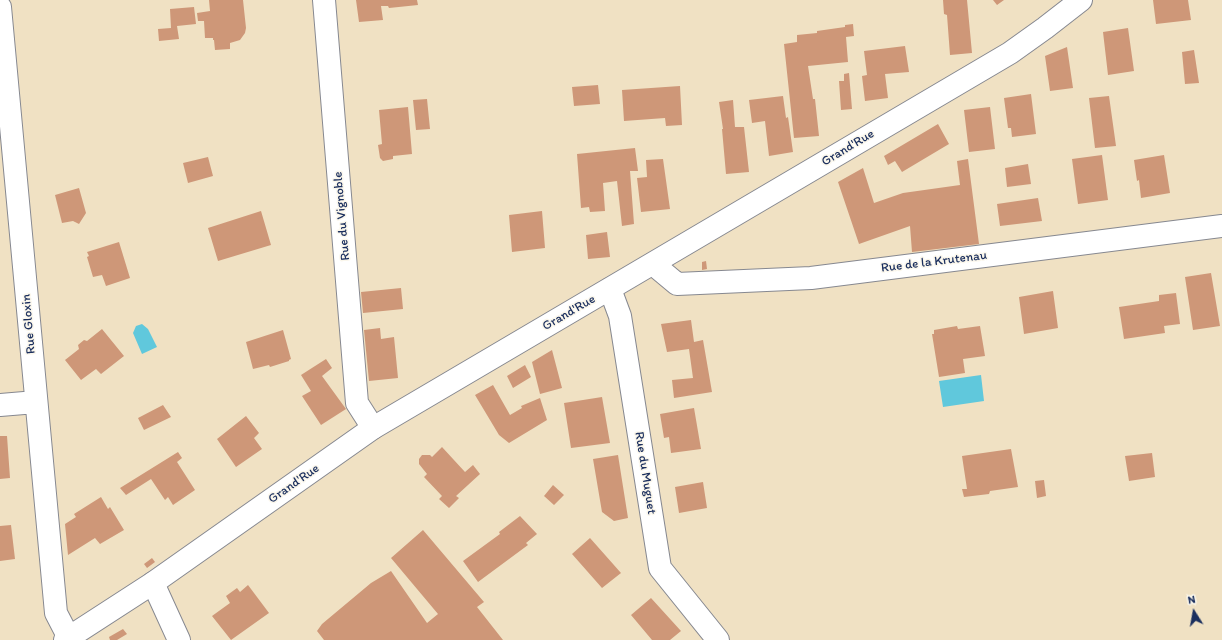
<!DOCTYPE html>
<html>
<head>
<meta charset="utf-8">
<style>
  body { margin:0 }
  #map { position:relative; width:1222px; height:640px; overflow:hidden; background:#f0e1c3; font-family:Itim,sans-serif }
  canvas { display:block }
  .north { position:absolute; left:1174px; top:592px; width:40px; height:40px; -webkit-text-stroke:3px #fbf7ec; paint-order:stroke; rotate:349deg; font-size:11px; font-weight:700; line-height:16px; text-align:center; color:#1b2f5e }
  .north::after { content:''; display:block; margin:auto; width:14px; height:18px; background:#1b2f5e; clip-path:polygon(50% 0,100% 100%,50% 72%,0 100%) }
</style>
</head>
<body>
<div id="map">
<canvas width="1222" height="640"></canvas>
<div class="north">N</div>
</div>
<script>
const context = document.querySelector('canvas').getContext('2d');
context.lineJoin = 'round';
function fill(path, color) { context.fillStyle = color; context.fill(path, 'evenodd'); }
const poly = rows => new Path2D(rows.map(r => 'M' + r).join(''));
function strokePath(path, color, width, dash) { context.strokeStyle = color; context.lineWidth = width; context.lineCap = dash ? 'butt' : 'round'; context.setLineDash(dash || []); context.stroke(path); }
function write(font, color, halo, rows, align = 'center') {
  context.font = font + ' Itim,sans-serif'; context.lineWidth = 3; context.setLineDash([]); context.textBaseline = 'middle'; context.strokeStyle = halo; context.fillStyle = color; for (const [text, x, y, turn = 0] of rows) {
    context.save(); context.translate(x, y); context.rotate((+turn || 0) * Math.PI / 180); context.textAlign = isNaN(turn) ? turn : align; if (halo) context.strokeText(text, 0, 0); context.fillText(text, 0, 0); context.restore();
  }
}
const water = poly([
  [142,324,148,329,157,347,142,354,133,333,136,326],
  [981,375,984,401,943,407,939,381]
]);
const building = poly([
  [209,0,243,0,246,28,245,33,240,40,230,43,230,49,215,50,214,40,213,40,213,38,205,38,204,21,198,21,197,13,210,11],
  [356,0,417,0,418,5,389,8,388,6,381,6,383,20,359,22],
  [943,0,967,0,972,53,950,55,947,15,944,14],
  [993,0,1004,0,997,5],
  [1153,0,1188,0,1191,20,1156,24],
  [194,7,196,24,177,26,179,39,159,41,158,29,171,28,170,9],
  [853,24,854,36,846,37,848,62,808,66,813,99,815,99,819,136,794,138,784,44,797,42,797,35,817,33,817,31,845,27,845,25],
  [1128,28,1134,71,1108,75,1103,32],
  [905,46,909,72,885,74,888,98,865,101,862,76,867,75,864,51],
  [1067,47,1073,88,1050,91,1045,56],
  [1194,50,1199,83,1185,84,1182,52],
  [849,73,852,109,841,110,839,81,844,81,844,74],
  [598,85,600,104,574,106,572,87],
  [680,86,682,125,666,126,665,118,624,121,622,90],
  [1031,94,1036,134,1012,137,1011,128,1008,128,1004,98],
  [783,96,786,118,788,117,793,152,769,156,765,121,752,123,749,100],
  [1109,96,1116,146,1095,148,1089,98],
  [427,99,430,129,416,130,413,100],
  [733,100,735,127,744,127,749,172,726,174,722,129,723,129,719,102],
  [408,107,412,154,393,156,393,159,383,161,380,158,378,145,382,144,379,110],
  [990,107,995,149,969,152,964,110],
  [938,124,949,144,902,172,895,161,888,165,884,156],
  [635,148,638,171,630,171,634,224,622,226,617,181,603,183,605,211,590,212,589,207,581,208,577,154],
  [1102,155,1108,200,1078,204,1072,159],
  [1164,155,1170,193,1141,198,1139,180,1137,181,1134,160],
  [208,157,213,176,188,183,183,163],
  [663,159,670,209,641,212,637,178,647,177,646,160],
  [968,159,979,244,912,252,910,226,859,244,838,182,863,168,874,203,903,193,960,185,957,161],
  [1028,164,1031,184,1007,187,1005,168],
  [79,188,86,213,79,224,73,221,62,223,55,195],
  [1038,198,1042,221,1000,226,997,204],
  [261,211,271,245,218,261,208,228],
  [542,211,545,248,512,252,509,215],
  [607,232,610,257,588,259,586,235],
  [119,242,130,278,106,286,102,275,93,277,87,257,89,256,87,252],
  [706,261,707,269,702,270,702,262],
  [1211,273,1220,326,1193,330,1185,277],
  [401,288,403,309,363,313,361,292],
  [1053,291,1058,328,1024,334,1019,297],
  [1176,293,1180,324,1164,326,1165,333,1124,339,1119,307,1159,301,1159,295],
  [691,320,694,342,703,340,712,392,674,398,672,380,693,378,689,349,667,352,661,324],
  [957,326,958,329,980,326,985,356,963,359,965,373,939,377,932,334,934,334,934,330],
  [380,328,381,339,394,337,398,378,369,381,364,330],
  [102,329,124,356,101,374,96,369,81,380,65,360,79,349,78,345,84,340,87,341],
  [283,330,291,359,289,360,289,361,270,367,269,365,253,369,246,342],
  [552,350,562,388,540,394,532,362],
  [326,359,332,368,322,376,346,409,321,425,302,396,311,391,301,375],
  [525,365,531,377,513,388,507,376],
  [493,385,510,415,522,408,521,406,540,398,547,420,509,443,499,435,475,395],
  [602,397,610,443,571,448,564,403],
  [163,405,171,417,144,430,138,418],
  [694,408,701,449,671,453,669,437,664,438,660,414],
  [246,416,259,433,254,438,262,449,236,467,217,439],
  [0,436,7,436,10,478,0,479],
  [442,447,465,472,473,465,480,474,456,496,459,498,449,508,439,499,442,496,424,477,427,474,419,464,419,459,422,455,430,455,432,457],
  [1011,449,1018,487,990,491,989,494,964,497,962,489,967,489,962,456],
  [178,452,182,458,177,462,195,490,173,505,168,497,165,500,151,479,126,495,120,488],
  [1152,453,1155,477,1129,481,1125,456],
  [618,455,628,518,614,521,602,512,593,459],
  [1044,480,1046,496,1037,498,1035,481],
  [703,482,707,508,679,513,675,487],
  [553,485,564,495,554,505,544,496],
  [101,497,108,509,110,507,124,530,100,544,95,538,68,555,65,524,76,517,74,514],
  [520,516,537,534,526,543,528,545,478,582,463,561,500,534,499,532],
  [11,525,15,559,0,561,0,526],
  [423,530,484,602,477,607,503,640,324,640,317,631,322,624,371,583,391,571,427,623,438,614,391,558],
  [590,538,621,573,602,588,572,554],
  [152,558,155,562,147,568,144,564],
  [248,585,269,613,231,640,212,616,230,603,226,596,237,588,240,592],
  [651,598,681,631,670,640,652,640,631,615],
  [123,629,127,634,117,640,110,640,109,637]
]);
const street = poly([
  [324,0,357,403,373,428],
  [0,7,56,613,69,638],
  [653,264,677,284,811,278,1222,226],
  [610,289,620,316,660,568,718,640],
  [0,405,36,402],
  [153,583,179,640]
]);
const secondary = poly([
  [65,640,153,583,373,428,1010,53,1045,28,1081,0]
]);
const streetNames = [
  ["Grand'Rue",848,148,-31],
  ["Rue du Vignoble",342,216,-95],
  ["Rue de la Krutenau",934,262,-7],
  ["Grand'Rue",569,313,-30],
  ["Rue Gloxin",29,324,-95],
  ["Rue du Muguet",645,473,81],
  ["Grand'Rue",294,484,-35]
];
fill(water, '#60c8dc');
fill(building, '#ce9778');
strokePath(street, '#868890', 24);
strokePath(secondary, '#868890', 24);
strokePath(street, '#fff', 22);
strokePath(secondary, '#fff', 22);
write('13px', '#1b2f5e', '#fbf7ec', streetNames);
</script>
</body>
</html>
